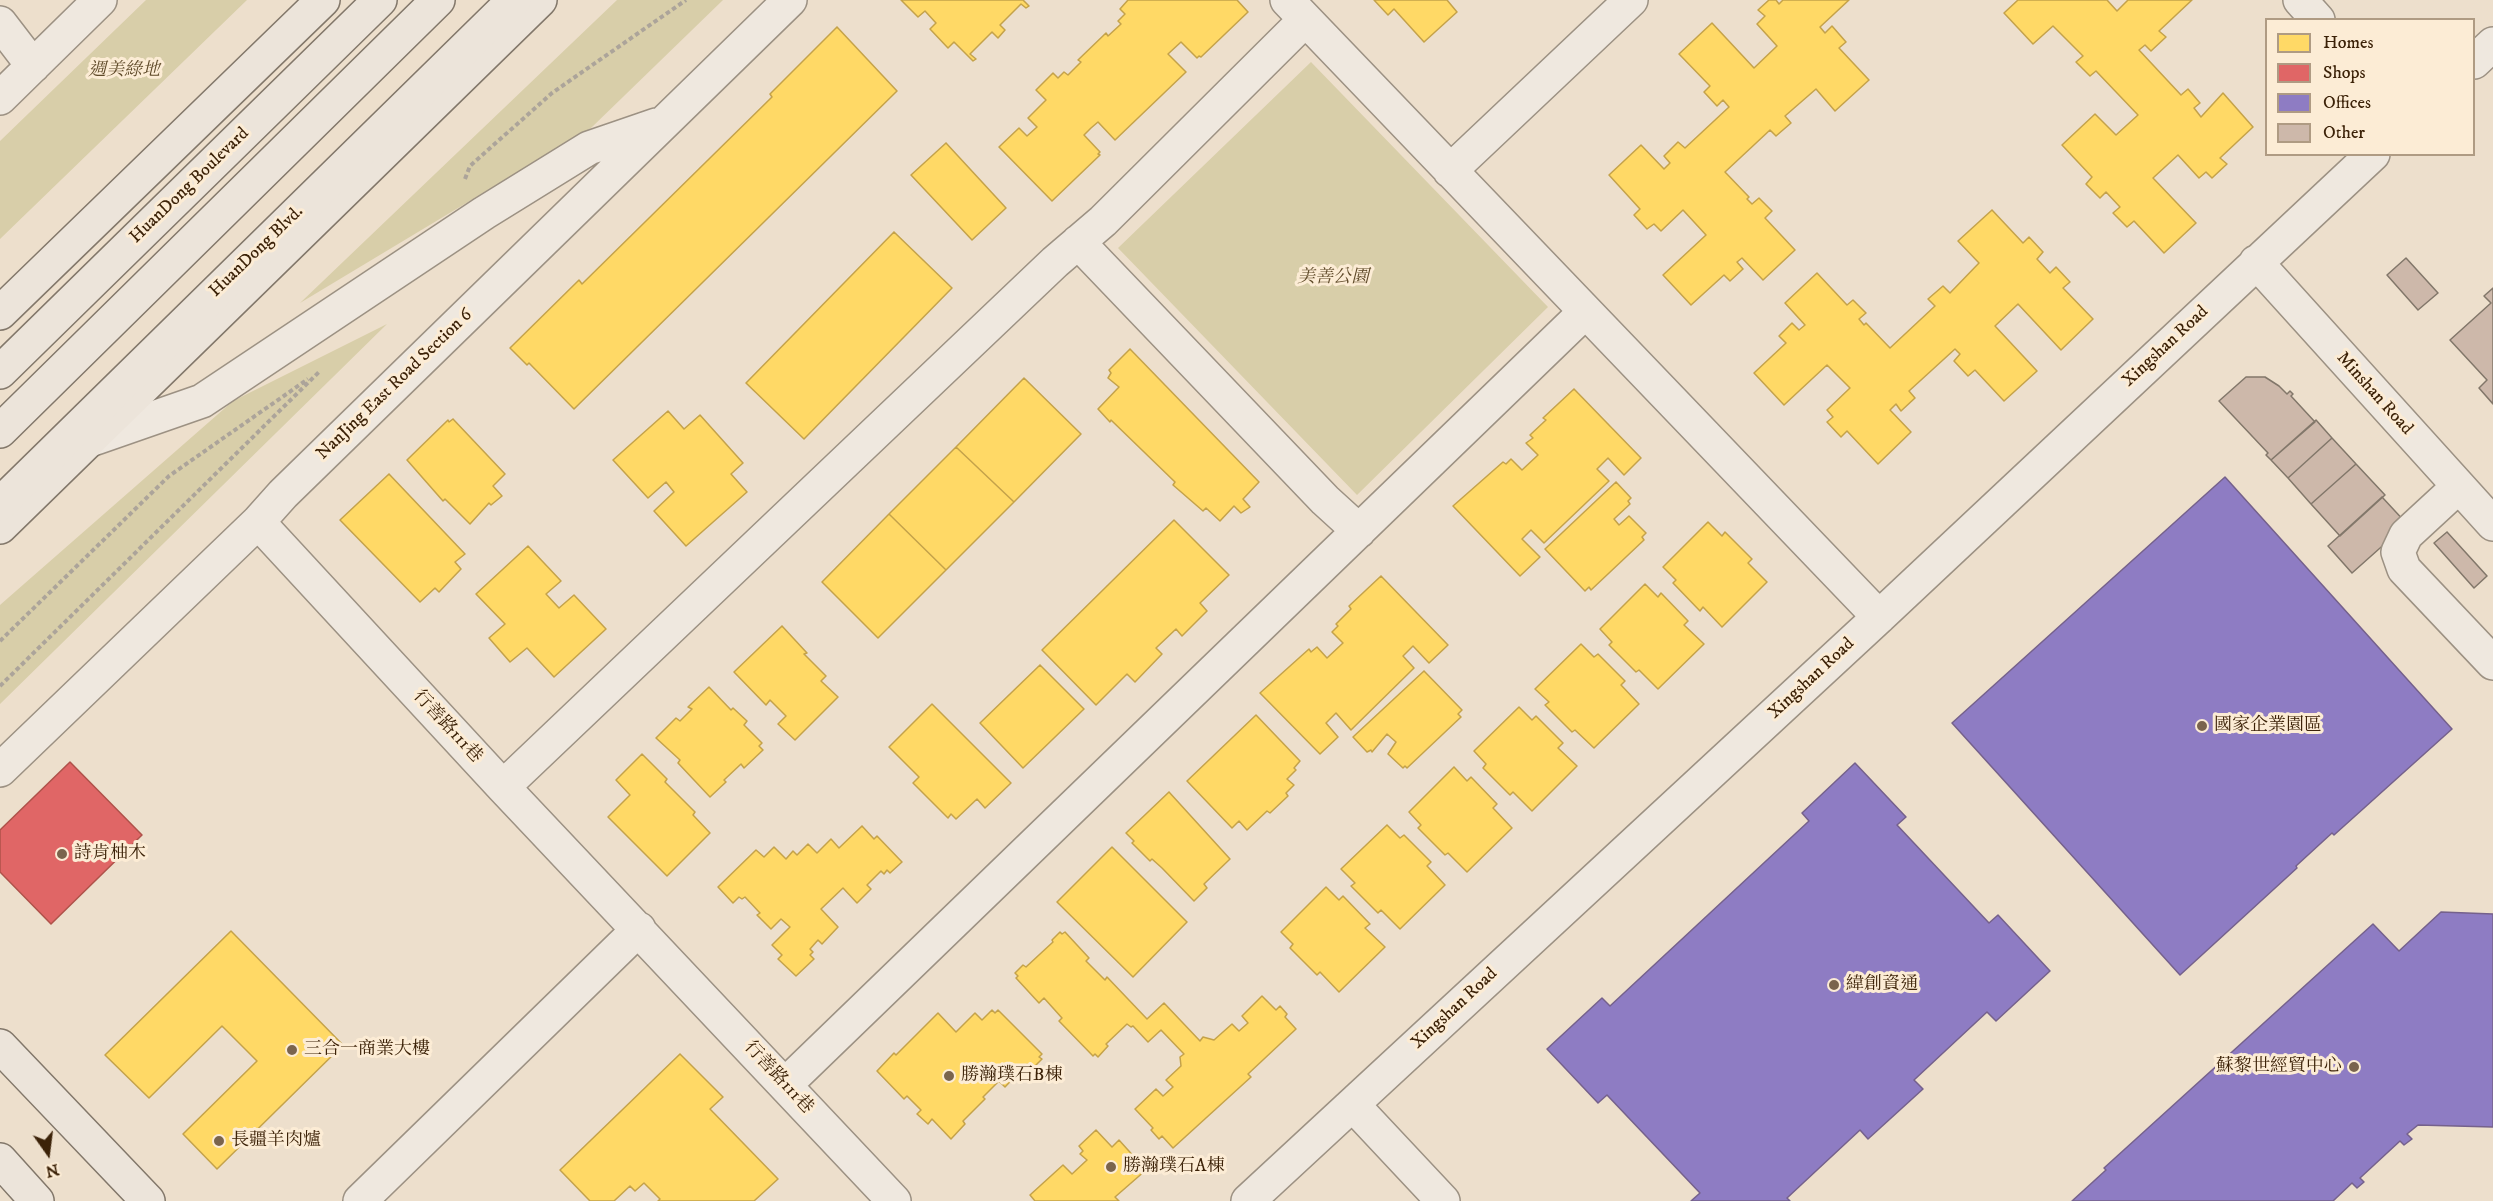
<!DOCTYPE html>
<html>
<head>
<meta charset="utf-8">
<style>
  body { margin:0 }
  #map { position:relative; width:2493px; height:1201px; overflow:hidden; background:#eddfcc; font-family:"IM FELL DW Pica",serif }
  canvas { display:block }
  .legend { position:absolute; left:2265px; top:18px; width:210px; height:138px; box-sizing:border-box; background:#fcecd5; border:2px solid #af9b83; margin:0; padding:8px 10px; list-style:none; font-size:18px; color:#3c2208 }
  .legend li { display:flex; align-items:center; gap:12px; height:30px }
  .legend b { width:30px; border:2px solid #af9b83 }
  .north { position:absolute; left:18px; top:1123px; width:60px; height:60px; -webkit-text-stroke:4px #fcecd5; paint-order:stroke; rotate:166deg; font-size:16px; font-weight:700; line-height:24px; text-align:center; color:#3c2208 }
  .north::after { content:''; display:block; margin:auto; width:21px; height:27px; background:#3c2208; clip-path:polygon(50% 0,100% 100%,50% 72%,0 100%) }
</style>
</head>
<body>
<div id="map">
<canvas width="2493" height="1201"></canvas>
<ul class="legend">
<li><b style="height:16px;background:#ffd966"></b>Homes</li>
<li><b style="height:16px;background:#e06666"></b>Shops</li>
<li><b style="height:16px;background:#8e7cc3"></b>Offices</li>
<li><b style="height:16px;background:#cdb8aa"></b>Other</li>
</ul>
<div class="north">N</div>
</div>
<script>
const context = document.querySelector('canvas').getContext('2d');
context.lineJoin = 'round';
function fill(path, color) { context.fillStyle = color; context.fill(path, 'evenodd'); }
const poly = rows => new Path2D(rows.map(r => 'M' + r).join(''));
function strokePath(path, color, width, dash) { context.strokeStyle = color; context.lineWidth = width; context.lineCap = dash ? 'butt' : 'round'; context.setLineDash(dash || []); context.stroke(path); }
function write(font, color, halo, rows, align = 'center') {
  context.font = font + ' "IM FELL DW Pica","Noto Serif TC",serif'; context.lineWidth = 6; context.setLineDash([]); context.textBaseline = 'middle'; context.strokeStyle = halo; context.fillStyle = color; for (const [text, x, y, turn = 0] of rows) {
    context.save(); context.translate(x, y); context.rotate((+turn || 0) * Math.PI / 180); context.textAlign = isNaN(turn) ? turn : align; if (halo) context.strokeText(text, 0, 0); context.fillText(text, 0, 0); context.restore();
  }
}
const green = poly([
  [146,0,247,0,0,239,0,141],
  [617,0,723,0,591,128,300,303],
  [1311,62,1548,307,1357,495,1118,248],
  [387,324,0,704,0,605,233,401]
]);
const homes = poly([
  [901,0,1023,0,1029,6,1026,8,1021,4,1000,25,1005,30,998,38,992,32,970,54,976,59,973,61,954,42,948,48,930,29,936,23,925,11,918,17,901,0],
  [1128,0,1237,0,1248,12,1201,57,1199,56,1197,58,1181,42,1168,54,1186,72,1115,140,1098,122,1091,128,1084,135,1100,152,1098,154,1100,155,1052,201,999,147,1019,128,1027,136,1037,127,1028,118,1046,100,1036,90,1053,73,1058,78,1064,72,1068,75,1081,62,1078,60,1106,33,1108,36,1121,24,1118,21,1125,14,1120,9,1128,0],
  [1374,0,1447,0,1457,12,1424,42,1394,9,1388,15,1374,0],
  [1769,0,1776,0,1779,4,1783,0,1849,0,1820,27,1825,33,1832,26,1846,42,1839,48,1869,80,1835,111,1816,89,1785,116,1791,123,1776,136,1770,130,1725,172,1749,197,1747,199,1752,204,1759,198,1772,211,1765,218,1795,250,1763,280,1742,258,1737,262,1743,269,1730,281,1724,275,1691,305,1663,275,1706,235,1683,210,1661,231,1654,224,1647,229,1634,215,1640,209,1609,175,1641,145,1664,169,1670,163,1664,156,1678,142,1685,148,1729,107,1723,100,1717,106,1704,92,1710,86,1679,54,1712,23,1754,68,1777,46,1757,24,1765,16,1758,10,1769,0],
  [2018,0,2107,0,2117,11,2128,0,2192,0,2159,31,2166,37,2151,51,2145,45,2139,50,2181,95,2188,89,2200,103,2194,108,2201,117,2223,93,2253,127,2220,158,2227,164,2212,178,2206,172,2199,178,2178,155,2153,178,2196,223,2164,253,2134,221,2127,227,2113,213,2120,207,2106,192,2100,198,2086,184,2092,177,2062,145,2095,114,2116,135,2138,115,2096,71,2090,76,2076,62,2083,56,2053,26,2033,44,2004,13,2018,0],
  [837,27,897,91,574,409,529,363,527,365,510,348,579,280,582,284,772,97,770,94,837,27],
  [946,143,1006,208,972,240,911,175,946,143],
  [1992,210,2023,243,2029,237,2043,252,2037,259,2050,273,2056,267,2070,282,2063,288,2093,319,2061,350,2018,304,1995,326,2037,371,2004,401,1975,370,1968,376,1954,361,1960,354,1955,349,1909,391,1915,398,1901,411,1896,404,1890,410,1911,432,1878,464,1847,431,1841,437,1827,422,1833,417,1827,410,1850,388,1827,365,1784,405,1754,373,1786,343,1779,336,1792,323,1799,330,1805,325,1785,303,1817,273,1847,305,1853,300,1866,313,1859,319,1864,325,1866,323,1890,348,1935,306,1928,299,1943,286,1950,293,1979,263,1958,241,1992,210],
  [894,232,952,288,804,439,746,383,894,232],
  [1130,349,1259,482,1243,499,1250,507,1241,513,1234,506,1220,521,1206,508,1203,511,1173,485,1175,482,1111,420,1110,422,1098,409,1119,387,1108,378,1111,373,1109,370,1130,349],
  [1024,378,1081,434,1014,502,956,447,1024,378],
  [1574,389,1641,458,1624,475,1608,458,1597,469,1609,481,1544,543,1531,530,1522,539,1540,557,1520,576,1453,506,1503,462,1506,464,1511,459,1522,470,1538,455,1526,443,1533,438,1530,435,1546,420,1543,418,1574,389],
  [668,411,684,429,700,415,743,463,731,474,747,492,686,546,654,511,674,492,666,482,648,498,613,460,668,411],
  [453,419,505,474,493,486,502,496,491,505,489,503,470,524,445,499,443,501,407,460,448,420,449,422,453,419],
  [956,447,1014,502,946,570,889,514,956,447],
  [389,474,465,554,455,562,461,569,439,592,435,588,420,602,340,520,389,474],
  [1616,482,1631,498,1628,501,1630,504,1614,519,1619,525,1629,516,1646,533,1642,537,1644,540,1591,590,1589,587,1585,591,1545,549,1616,482],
  [889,514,946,570,878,638,822,582,889,514],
  [1174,520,1229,575,1200,603,1207,611,1182,636,1176,629,1156,648,1162,654,1135,682,1127,674,1096,705,1042,650,1174,520],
  [1708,522,1722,536,1725,532,1752,559,1748,563,1767,582,1722,627,1703,607,1700,611,1673,583,1676,580,1663,567,1708,522],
  [528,546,561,581,546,594,559,608,574,595,606,629,554,677,527,648,510,662,489,638,505,624,476,594,528,546],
  [1381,576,1448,645,1429,663,1413,646,1403,656,1414,668,1351,730,1336,713,1326,723,1338,737,1320,754,1260,693,1309,649,1311,652,1317,647,1327,658,1343,643,1332,632,1338,626,1336,624,1351,609,1349,606,1381,576],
  [1645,584,1658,597,1661,593,1688,621,1684,625,1704,644,1658,689,1639,670,1636,672,1609,645,1612,642,1600,629,1645,584],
  [782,626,807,653,804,654,826,676,821,681,838,697,795,740,778,724,786,716,770,700,766,705,734,672,782,626],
  [1581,644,1594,657,1598,654,1625,681,1621,685,1639,704,1594,748,1575,730,1572,732,1545,705,1549,702,1535,689,1581,644],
  [1040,665,1084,709,1023,768,980,723,1040,665],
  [1424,671,1462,710,1458,714,1461,717,1407,768,1405,766,1403,768,1388,754,1396,742,1387,734,1372,752,1371,750,1367,752,1353,737,1424,671],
  [709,687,731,710,733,708,747,721,744,725,762,743,759,746,763,750,744,768,741,764,724,780,726,782,710,797,678,763,680,760,656,738,676,718,680,721,692,709,688,707,709,687],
  [932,704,1011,783,985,808,977,799,956,819,951,814,948,818,913,783,919,777,889,747,932,704],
  [1519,707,1532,720,1536,716,1563,743,1558,748,1577,766,1532,811,1513,792,1510,795,1483,768,1486,764,1474,751,1519,707],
  [1256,715,1300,761,1294,768,1296,770,1287,779,1294,785,1286,793,1288,796,1270,813,1267,811,1247,830,1239,821,1232,828,1187,781,1256,715],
  [642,754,667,779,665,782,695,812,693,815,710,833,667,876,608,817,630,795,616,780,642,754],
  [1454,767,1467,781,1471,777,1497,804,1493,808,1512,828,1467,872,1448,853,1445,855,1418,828,1421,825,1409,812,1454,767],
  [1169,792,1230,859,1204,884,1207,888,1194,901,1162,868,1152,859,1150,861,1132,843,1134,841,1126,833,1169,792],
  [1387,825,1400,838,1404,835,1431,862,1427,866,1445,885,1400,929,1381,910,1378,913,1351,886,1355,883,1341,869,1387,825],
  [862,826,874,839,877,836,902,862,890,873,887,870,884,874,881,871,867,885,871,889,857,903,843,888,821,909,838,927,822,944,818,940,810,949,813,952,810,955,814,959,796,976,778,959,782,955,772,945,790,927,781,919,771,929,757,915,760,913,745,897,742,899,739,897,733,903,718,887,756,850,764,857,774,847,786,859,793,851,797,855,808,844,817,853,831,839,839,848,862,826],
  [1112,847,1187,922,1133,977,1057,902,1112,847],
  [1326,887,1339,900,1343,896,1370,924,1365,928,1385,947,1339,992,1320,972,1317,975,1290,948,1293,944,1281,932,1326,887],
  [231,931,343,1045,217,1169,183,1134,257,1061,222,1026,149,1098,105,1055,231,931],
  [1060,932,1062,934,1065,932,1089,958,1086,961,1105,980,1107,977,1147,1019,1164,1003,1200,1041,1203,1037,1214,1040,1232,1024,1239,1031,1248,1023,1242,1016,1262,996,1276,1010,1280,1006,1287,1014,1285,1017,1296,1029,1248,1074,1251,1077,1173,1148,1162,1136,1159,1139,1151,1130,1153,1128,1135,1109,1156,1089,1163,1096,1173,1087,1166,1080,1181,1066,1180,1057,1184,1054,1161,1030,1148,1042,1133,1026,1131,1027,1127,1024,1106,1044,1108,1046,1098,1057,1095,1054,1093,1056,1059,1021,1062,1018,1044,998,1039,1003,1016,978,1018,976,1015,973,1023,965,1026,967,1053,942,1052,940,1060,932],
  [992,1010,995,1013,998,1010,1042,1054,1039,1057,1042,1059,1032,1069,1027,1064,1005,1087,999,1081,983,1097,985,1099,963,1121,965,1124,951,1139,932,1119,928,1124,917,1114,921,1110,907,1096,904,1099,877,1071,894,1053,896,1055,938,1013,956,1032,975,1013,982,1020,992,1010],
  [680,1054,723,1097,710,1109,778,1179,754,1201,658,1201,660,1199,644,1183,635,1191,630,1186,614,1201,590,1201,560,1170,680,1054],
  [1096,1130,1112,1147,1119,1140,1146,1170,1115,1197,1119,1201,1035,1201,1030,1195,1063,1165,1072,1174,1087,1160,1080,1154,1083,1151,1079,1146,1096,1130]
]);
const shops = poly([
  [70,762,142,835,51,924,0,872,0,830,70,762]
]);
const offices = poly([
  [2225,477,2452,729,2334,835,2332,833,2296,866,2297,868,2180,975,1952,723,2225,477],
  [1855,763,1906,817,1897,825,1989,923,1998,915,2050,971,1996,1021,1987,1012,1914,1080,1923,1089,1868,1139,1860,1130,1787,1198,1790,1201,1691,1201,1700,1193,1607,1095,1598,1103,1547,1049,1602,998,1610,1006,1809,821,1802,813,1855,763],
  [2441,912,2493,914,2493,1127,2418,1125,2407,1134,2412,1139,2404,1145,2400,1141,2360,1178,2364,1182,2357,1188,2352,1183,2333,1201,2072,1201,2106,1170,2104,1168,2373,924,2399,951,2441,912]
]);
const building = poly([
  [2406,258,2438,293,2418,310,2387,275,2406,258],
  [2493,288,2493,404,2479,388,2487,380,2450,340,2491,303,2484,296,2493,288],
  [2246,377,2265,377,2279,386,2287,394,2290,391,2293,394,2291,396,2315,422,2271,460,2266,455,2268,453,2219,401,2246,377],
  [2316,420,2332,438,2288,478,2271,460,2316,420],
  [2332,438,2356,464,2311,504,2288,478,2332,438],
  [2356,464,2385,495,2340,536,2311,504,2356,464],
  [2382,497,2407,524,2352,573,2328,546,2382,497],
  [2447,532,2487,576,2474,588,2434,543,2447,532]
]);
const path = poly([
  [465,179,470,166,552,93,686,0],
  [0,641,169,476,308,379],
  [0,686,320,371]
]);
const minor = poly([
  [1287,0,1879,617],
  [2300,0,2318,20],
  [0,23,33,66],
  [2474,62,2493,44],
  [0,98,100,0],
  [1450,171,1631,0],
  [1078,242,1325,500,1359,531],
  [2256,262,2493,524],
  [90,440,202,401,484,213,589,148,656,125],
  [2458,487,2406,535,2398,552,2404,569,2493,663],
  [258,522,503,787,894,1201],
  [0,770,258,522,283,494,790,0],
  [503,787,1055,262,1103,221,1305,20],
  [785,1085,1585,312],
  [1353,1105,1443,1201],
  [360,1201,639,929],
  [1248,1201,1879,617,2373,154]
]);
const major = poly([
  [0,313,323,0],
  [0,527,540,0],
  [0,1046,148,1201],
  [0,1160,37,1201]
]);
const highway = poly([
  [0,372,380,0],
  [0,431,438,0],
  [0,504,514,0]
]);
const markers = [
  [2202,726,6,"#7a644d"],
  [62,854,6,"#7a644d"],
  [1834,985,6,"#7a644d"],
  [292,1050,6,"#7a644d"],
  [2354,1067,6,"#7a644d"],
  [949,1076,6,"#7a644d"],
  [219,1141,6,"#7a644d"],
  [1111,1167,6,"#7a644d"]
];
const parkNames = [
  ["週美綠地",124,71],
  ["美善公園",1333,278]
];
const streetNames = [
  ["HuanDong Boulevard",190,186,-44],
  ["HuanDong Blvd.",257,252,-44],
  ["Xingshan Road",2166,347,-43],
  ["NanJing East Road Section 6",395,385,-44],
  ["Minshan Road",2374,394,48],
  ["Xingshan Road",1812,679,-43],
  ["行善路111巷",447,727,47],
  ["Xingshan Road",1455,1009,-43],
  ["行善路111巷",778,1078,47]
];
const poiNames = [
  ["國家企業園區",2214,726],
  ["詩肯柚木",74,854],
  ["緯創資通",1846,985],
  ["三合一商業大樓",304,1050],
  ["蘇黎世經貿中心",2342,1067,"right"],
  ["勝瀚璞石B棟",961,1076],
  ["長疆羊肉爐",231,1141],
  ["勝瀚璞石A棟",1123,1167]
];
fill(green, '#d8cea9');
fill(homes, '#ffd966');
strokePath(homes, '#c4a24a', 1.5);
fill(shops, '#e06666');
strokePath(shops, '#af524a', 1.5);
fill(offices, '#8e7cc3');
strokePath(offices, '#75618b', 1.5);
fill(building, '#cdb8aa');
strokePath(building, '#82776a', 1.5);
strokePath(minor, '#9c9183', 36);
strokePath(major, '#82776a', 36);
strokePath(highway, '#82776a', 36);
strokePath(path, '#aca49a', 4, [4.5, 3]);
strokePath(minor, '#efe8df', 33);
strokePath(major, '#ece4da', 33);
strokePath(highway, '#ece4da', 33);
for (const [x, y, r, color] of markers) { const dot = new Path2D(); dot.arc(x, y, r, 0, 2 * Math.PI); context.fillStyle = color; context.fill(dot); strokePath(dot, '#fcecd5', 2); }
write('italic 18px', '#5f4a29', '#fcecd5', parkNames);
write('18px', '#3c2208', '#fcecd5', streetNames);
write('18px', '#3c2208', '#fcecd5', poiNames, 'left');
</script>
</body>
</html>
